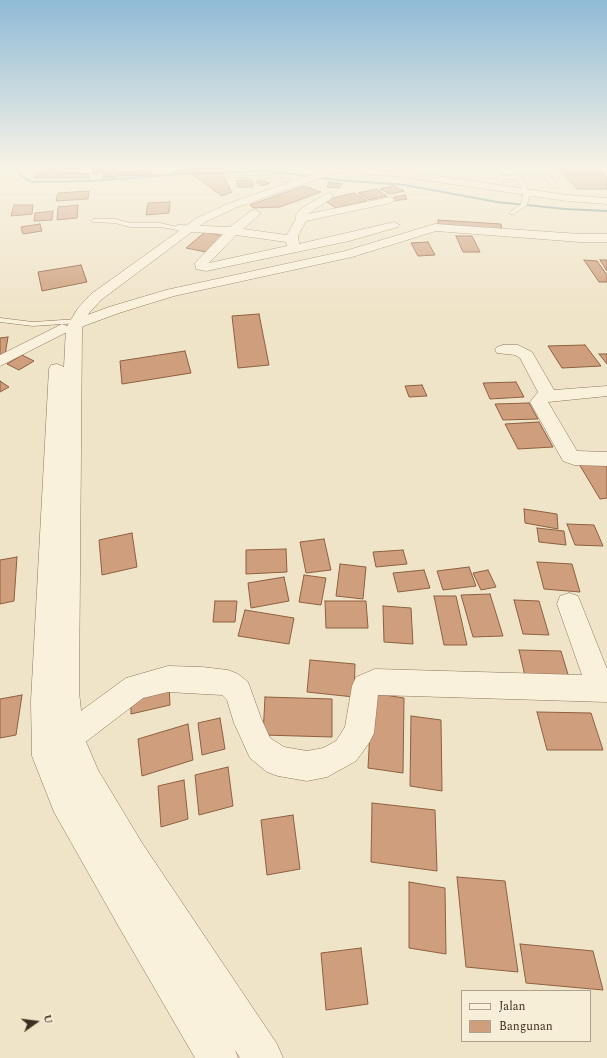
<!DOCTYPE html>
<html>
<head>
<meta charset="utf-8">
<style>
  body { margin:0 }
  #map { position:relative; width:607px; height:1058px; overflow:hidden; background:#f0e4c8; font-family:Spectral,serif }
  canvas { display:block }
  .legend { position:absolute; left:461px; top:990px; width:130px; height:52px; box-sizing:border-box; background:#f7eed8; border:1px solid #ada18e; margin:0; padding:5px 7px; list-style:none; font-size:12px; color:#3d2e20 }
  .legend li { display:flex; align-items:center; gap:8px; height:20px }
  .legend b { width:20px; border:1px solid #ada18e }
  .north { position:absolute; left:16px; top:1002px; width:40px; height:40px; -webkit-text-stroke:3px #f7eed8; paint-order:stroke; rotate:76deg; font-size:11px; font-weight:700; line-height:16px; text-align:center; color:#3d2e20 }
  .north::after { content:''; display:block; margin:auto; width:14px; height:18px; background:#3d2e20; clip-path:polygon(50% 0,100% 100%,50% 72%,0 100%) }
</style>
</head>
<body>
<div id="map">
<canvas width="607" height="1058"></canvas>
<ul class="legend">
<li><b style="height:5px;background:#faf1dc"></b>Jalan</li>
<li><b style="height:11px;background:#cf9f7d"></b>Bangunan</li>
</ul>
<div class="north">U</div>
</div>
<script>
const context = document.querySelector('canvas').getContext('2d');
context.lineJoin = 'round';
const poly = rows => new Path2D(rows.map(r => 'M' + r).join(''));
function fill(path, color) { context.fillStyle = color; context.fill(path, 'evenodd'); }
function strokePath(path, color, width, dash) { context.strokeStyle = color; context.lineWidth = width; context.lineCap = dash ? 'butt' : 'round'; context.setLineDash(dash || []); context.stroke(path); }
const stream = poly([
  [0,167,5,167,0,168,0,167],
  [9,167,14,167,20,169,22,175,32,181,92,180,195,172,266,170,337,179,405,184,497,201,565,208,607,210,607,212,565,210,497,203,405,186,337,181,266,172,195,174,92,182,31,183,20,176,18,171,9,167]
]);
const building = poly([
  [40,167,75,167,75,168,52,170,40,167],
  [92,167,102,167,101,173,92,174,92,167],
  [104,167,117,167,117,177,103,178,104,167],
  [142,167,151,167,151,175,118,176,119,172,141,171,142,167],
  [204,167,223,167,223,169,204,169,204,167],
  [558,167,597,167,607,177,607,189,577,189,558,167],
  [200,168,201,172,172,173,175,171,200,168],
  [38,170,89,174,89,178,34,178,38,170],
  [192,174,222,174,232,192,222,196,192,174],
  [237,180,252,180,253,187,238,187,237,180],
  [260,180,270,183,262,186,256,182,260,180],
  [329,182,342,184,339,188,327,187,329,182],
  [304,186,321,192,280,207,253,208,250,205,304,186],
  [393,186,404,191,390,194,380,189,393,186],
  [376,189,387,196,369,200,358,193,376,189],
  [89,191,88,199,56,201,58,193,89,191],
  [354,193,367,201,336,208,324,200,354,193],
  [405,195,407,199,394,201,394,197,405,195],
  [170,202,169,213,146,215,148,203,170,202],
  [14,205,33,205,32,214,11,216,14,205],
  [78,205,77,218,57,220,58,207,78,205],
  [53,211,52,220,34,221,35,213,53,211],
  [438,220,501,224,502,231,438,226,438,220],
  [40,224,42,231,23,234,21,227,40,224],
  [205,232,224,236,206,252,186,248,205,232],
  [456,236,472,236,480,252,463,252,456,236],
  [428,242,435,255,418,256,411,243,428,242],
  [584,260,597,261,607,275,607,282,599,282,584,260],
  [600,260,607,260,607,271,600,260],
  [81,265,87,282,42,291,38,272,81,265],
  [259,314,269,365,238,368,232,316,259,314],
  [8,337,5,355,0,355,0,338,8,337],
  [585,345,601,366,562,368,548,346,585,345],
  [185,351,191,373,122,384,120,361,185,351],
  [599,354,607,354,607,364,599,354],
  [22,355,34,361,19,370,7,364,22,355],
  [0,381,9,387,0,392,0,381],
  [516,382,524,397,490,399,483,383,516,382],
  [422,385,427,396,409,397,405,386,422,385],
  [529,403,538,419,503,420,495,404,529,403],
  [539,422,553,447,518,449,505,424,539,422],
  [607,462,607,498,600,499,579,464,607,462],
  [524,509,557,514,558,529,525,523,524,509],
  [567,524,594,525,603,546,575,545,567,524],
  [537,528,564,531,566,545,539,542,537,528],
  [132,533,137,567,102,575,99,540,132,533],
  [324,539,331,570,306,573,300,542,324,539],
  [286,549,287,572,246,574,246,550,286,549],
  [403,550,407,564,376,567,373,552,403,550],
  [17,557,14,601,0,604,0,560,17,557],
  [537,562,572,564,580,592,544,589,537,562],
  [340,564,366,567,363,599,336,596,340,564],
  [469,567,476,586,443,590,437,571,469,567],
  [424,570,430,588,398,592,393,573,424,570],
  [488,570,496,587,481,590,473,573,488,570],
  [304,575,326,578,321,605,299,602,304,575],
  [284,577,289,601,251,608,248,583,284,577],
  [490,594,503,636,473,637,461,595,490,594],
  [434,596,456,596,467,645,444,645,434,596],
  [514,600,539,601,549,635,523,634,514,600],
  [215,601,237,601,235,622,213,622,215,601],
  [325,601,366,601,368,628,326,628,325,601],
  [383,606,411,608,413,644,384,642,383,606],
  [245,610,294,618,289,644,238,636,245,610],
  [519,650,561,651,570,681,526,680,519,650],
  [310,660,355,664,354,697,307,692,310,660],
  [169,683,170,705,131,714,131,692,169,683],
  [372,693,404,698,403,773,368,768,372,693],
  [22,695,16,735,0,738,0,699,22,695],
  [265,697,332,699,332,737,263,735,265,697],
  [537,712,591,713,603,750,547,750,537,712],
  [411,716,441,720,442,791,410,786,411,716],
  [220,718,225,749,202,755,198,723,220,718],
  [188,724,193,760,142,776,138,739,188,724],
  [228,767,233,806,199,815,195,775,228,767],
  [184,780,188,819,161,827,158,786,184,780],
  [372,803,435,810,437,871,371,862,372,803],
  [293,815,300,869,267,875,261,820,293,815],
  [457,877,505,881,518,972,466,967,457,877],
  [409,882,445,888,446,954,409,948,409,882],
  [520,944,593,951,603,990,526,983,520,944],
  [361,948,368,1004,326,1010,321,953,361,948]
]);
const service = poly([
  [76,167,80,167,75,173,73,172,76,167],
  [130,167,138,167,138,168,136,169,130,167],
  [226,167,265,167,228,169,226,167],
  [490,167,495,167,500,176,516,176,526,173,549,175,559,187,554,188,545,177,526,175,521,177,530,193,527,205,514,214,510,214,510,212,521,204,524,193,517,179,502,179,505,182,500,183,490,167],
  [225,175,268,176,304,182,301,184,268,178,223,177,225,175],
  [94,219,115,219,130,223,160,223,181,228,178,230,160,227,130,227,115,223,92,222,92,220,94,219],
  [0,318,33,322,78,319,82,321,78,323,33,326,0,322,0,318]
]);
const minor = poly([
  [328,193,332,194,333,196,332,198,308,214,390,197,395,200,390,203,306,221,298,236,299,244,394,222,400,225,398,227,349,241,206,271,196,269,195,263,223,234,178,231,172,228,178,225,230,227,251,211,255,210,261,213,243,229,287,235,296,219,295,216,302,208,328,193],
  [236,235,286,242,287,246,209,263,236,235],
  [435,224,580,234,607,234,607,242,580,242,436,231,352,257,174,296,119,313,81,327,71,327,69,324,71,321,109,307,166,290,345,251,435,224],
  [62,324,67,326,70,329,67,332,0,366,0,355,62,324],
  [503,345,518,345,532,352,554,390,607,386,607,396,548,402,577,451,607,452,607,466,574,465,563,461,530,402,538,392,520,358,515,355,497,353,495,350,497,347,503,345],
  [569,593,578,596,607,669,607,702,378,695,374,733,369,743,356,761,327,777,307,781,278,776,267,772,250,758,234,723,227,700,222,695,168,692,143,698,79,747,57,757,47,752,42,742,47,732,59,727,126,678,168,666,202,667,228,670,238,674,248,682,261,718,270,738,284,747,307,751,323,748,336,741,345,727,352,686,356,677,375,669,582,675,557,604,560,596,569,593]
]);
const tertiary = poly([
  [316,167,397,170,567,195,607,198,607,204,567,201,397,176,335,173,235,208,205,222,101,300,89,313,82,328,79,692,84,737,98,770,142,843,277,1044,283,1058,240,1058,235,1050,238,1058,195,1058,119,927,54,812,32,756,31,701,49,369,51,365,57,364,64,367,66,328,78,308,91,294,197,218,227,204,322,171,317,170,316,167]
]);
fill(stream, '#6f938a');
fill(building, '#cf9f7d');
strokePath(building, '#8d5f41', 1);
strokePath(service, '#8d765c', 1);
strokePath(minor, '#8d765c', 1);
strokePath(tertiary, '#8d765c', 1);
fill(service, '#faf1dc');
fill(minor, '#faf1dc');
fill(tertiary, '#faf1dc');
const sky = context.createLinearGradient(0, 0, 0, 315);
sky.addColorStop(0, '#8fbad6');
sky.addColorStop(0.53, '#f8f3e6');
sky.addColorStop(1, '#f8f3e600');
context.fillStyle = sky;
context.fillRect(0, 0, 607, 315);
</script>
</body>
</html>
